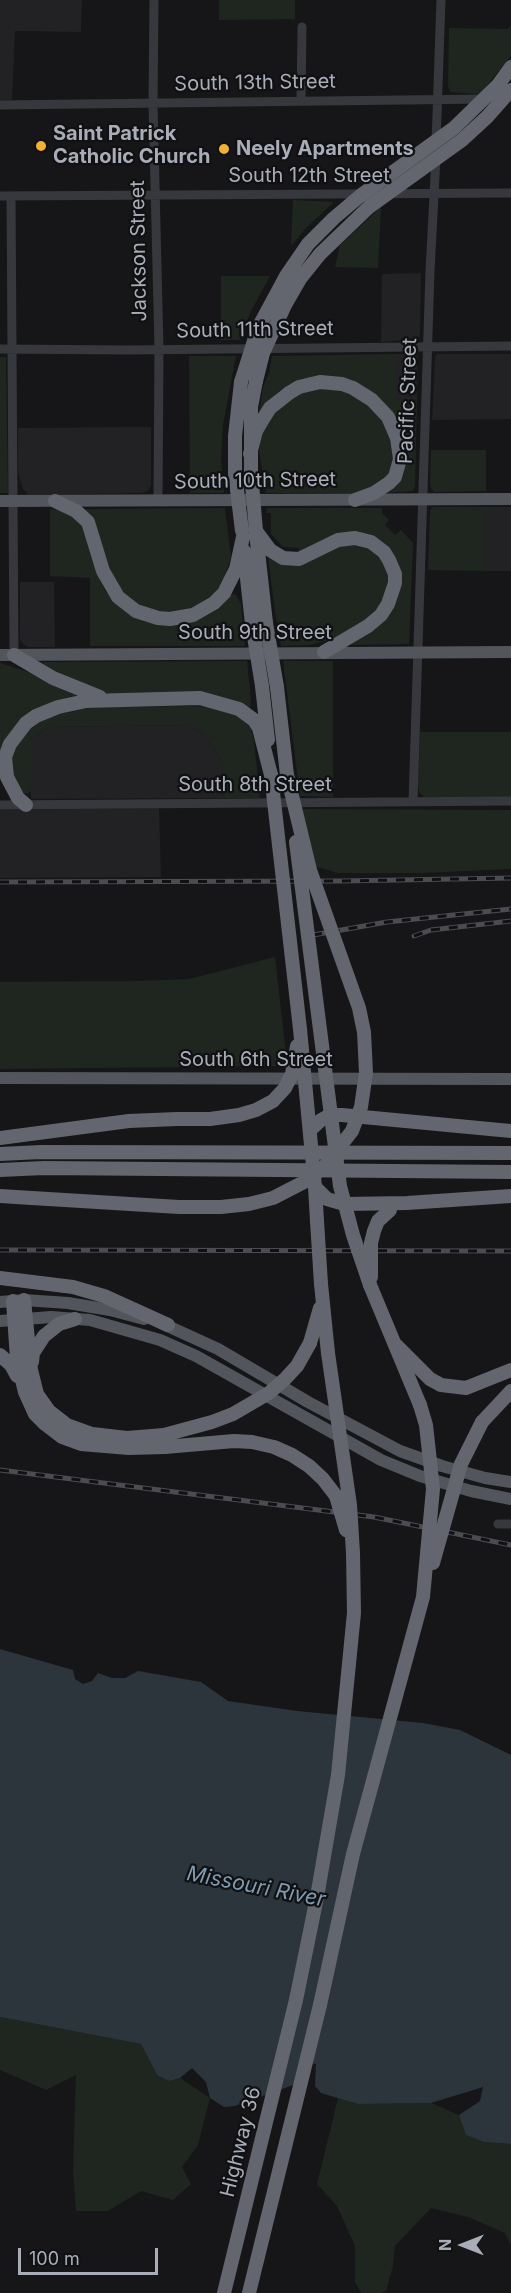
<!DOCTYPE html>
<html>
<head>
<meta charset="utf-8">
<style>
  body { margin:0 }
  #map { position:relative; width:511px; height:2293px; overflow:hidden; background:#161618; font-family:Inter,sans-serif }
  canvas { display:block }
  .north { position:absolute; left:433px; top:2215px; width:60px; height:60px; -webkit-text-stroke:4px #111113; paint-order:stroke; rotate:270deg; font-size:16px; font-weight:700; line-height:24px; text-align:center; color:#a8adb8 }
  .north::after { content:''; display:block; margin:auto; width:21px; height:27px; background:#a8adb8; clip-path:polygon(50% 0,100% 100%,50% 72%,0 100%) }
  .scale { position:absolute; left:18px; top:2248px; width:140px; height:27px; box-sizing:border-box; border:3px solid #a8adb8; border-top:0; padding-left:8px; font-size:18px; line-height:21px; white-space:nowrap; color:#a8adb8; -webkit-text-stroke:4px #111113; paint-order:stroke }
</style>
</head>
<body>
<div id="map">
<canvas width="511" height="2293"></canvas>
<div class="north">N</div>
<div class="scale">100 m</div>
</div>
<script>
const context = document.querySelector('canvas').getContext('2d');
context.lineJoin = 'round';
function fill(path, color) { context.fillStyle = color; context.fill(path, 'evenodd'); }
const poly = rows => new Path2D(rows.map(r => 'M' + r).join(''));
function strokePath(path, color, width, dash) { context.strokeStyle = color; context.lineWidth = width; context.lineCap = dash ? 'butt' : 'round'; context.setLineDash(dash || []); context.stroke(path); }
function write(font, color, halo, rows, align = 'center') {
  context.font = font + ' Inter,sans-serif'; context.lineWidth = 4.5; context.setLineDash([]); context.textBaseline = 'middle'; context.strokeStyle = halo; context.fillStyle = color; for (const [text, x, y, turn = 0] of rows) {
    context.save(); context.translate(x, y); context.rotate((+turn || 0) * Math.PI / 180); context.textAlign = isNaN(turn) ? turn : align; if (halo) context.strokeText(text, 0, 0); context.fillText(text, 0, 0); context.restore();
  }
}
const built = poly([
  [0,0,82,0,81,32,15,31,12,100,0,100],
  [421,273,420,334,418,339,381,342,382,274],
  [396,354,416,354,418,357,417,401,396,399],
  [437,354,511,354,511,419,432,420,435,357],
  [151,427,151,485,148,491,141,493,28,495,23,489,18,472,18,428],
  [486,507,511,507,511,571,486,571],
  [20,582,54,582,55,647,28,647,23,644,20,639],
  [187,725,202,732,222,760,224,798,31,799,31,739,48,727],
  [159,808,161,877,0,878,0,810]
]);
const green = poly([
  [219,0,295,0,295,19,219,20],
  [511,25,511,56,480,94,450,92,448,86,449,28,508,29],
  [293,200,334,202,306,228,291,246],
  [381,207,378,268,335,267,340,245],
  [221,276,270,276,250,313,240,340,221,340],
  [396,354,396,399,417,401,415,486,413,491,384,493,396,481,389,409,309,378,292,383,279,391,259,412,263,387,269,373,272,356],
  [189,356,236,356,223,425,221,458,224,493,190,493],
  [0,357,6,357,8,493,0,493],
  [331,387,355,395,378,413,386,426,390,438,393,458,391,471,378,486,357,493,266,493,259,450,260,437,273,410,301,390],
  [431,450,486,450,486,491,434,492,431,488,430,482],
  [432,507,486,507,486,571,428,570,430,511],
  [225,508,231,557,222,584,212,596,199,605,183,612,167,614,138,606,123,595,78,509],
  [267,508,382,508,382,513,389,520,385,525,395,535,401,530,413,543,409,644,351,645,353,642,384,620,392,555,342,534,324,539,299,552,299,548,283,547,271,534,271,513,266,513],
  [50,509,63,510,82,523,99,577,105,590,116,602,168,624,227,595,234,594,237,596,241,604,245,646,90,646,90,578,50,576],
  [357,542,377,552,389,572,387,592,377,613,345,636,310,645,281,646,275,612,268,556,280,561,338,544],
  [247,661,251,700,250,710,234,701,211,694,186,692,117,695,99,692,52,671,41,662],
  [283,661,333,661,333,797,300,796],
  [0,663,32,673,87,698,18,723,6,738,0,754],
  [191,706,210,707,236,715,244,719,250,726,254,740,260,798,224,798,222,760,202,732,187,725,48,727,31,739,31,791,27,794,21,792,14,784,11,753,18,740,40,719,75,708],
  [420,732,511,732,511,797,424,797,419,792,418,785],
  [302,809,511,810,511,869,422,873,337,873,322,868,310,867],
  [275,957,286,1054,283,1066,0,1069,0,982,140,981,189,979],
  [0,2017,141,2044,157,2075,169,2081,180,2078,210,2098,198,2145,182,2167,191,2184,173,2200,141,2191,108,2211,76,2211,73,2170,76,2075,46,2090,0,2070],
  [338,2098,358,2104,431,2103,459,2115,467,2135,484,2142,511,2144,511,2245,505,2233,468,2217,431,2208,395,2246,393,2266,386,2291,381,2293,361,2293,355,2282,355,2246,337,2206,317,2184]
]);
const water = poly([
  [0,1649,73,1670,75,1679,83,1684,92,1681,98,1673,112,1678,125,1678,138,1671,201,1682,228,1701,297,1711,423,1723,460,1730,511,1755,511,2144,484,2142,466,2135,459,2115,480,2101,483,2087,431,2103,358,2104,321,2093,315,2086,316,2064,310,2063,296,2084,235,2106,224,2107,210,2098,206,2082,192,2068,180,2078,169,2081,157,2075,141,2044,0,2017]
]);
const minor = poly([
  [154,0,153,103,159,349,158,501],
  [301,100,302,27],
  [0,105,484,99],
  [436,143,441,0],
  [0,196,511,193],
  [11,196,14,655],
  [0,349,128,350,511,346],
  [413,802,430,271,436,157],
  [0,805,511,801],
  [498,1524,511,1524]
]);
const major = poly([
  [0,501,511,499],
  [0,655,511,652],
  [0,1078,511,1079],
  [0,1302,24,1300,68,1303,110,1310,144,1319],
  [0,1321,51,1317,90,1320,160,1340,196,1356,381,1460,420,1476,471,1491,511,1499],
  [161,1323,218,1349,308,1402,400,1451,442,1466,485,1478,511,1482]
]);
const highway = poly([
  [250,454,256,431,263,419,270,408,289,393,299,387,320,382,342,384,353,388,372,400,388,417,397,438,400,459,395,477,389,483,374,493,355,500],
  [251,472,251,407,256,381],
  [235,473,235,436,241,382],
  [55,501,76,511,88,522,103,571,118,597,136,611,158,618,170,619,193,615,214,603,224,593,236,569,243,537],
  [256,531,270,550,283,558,299,559,338,540,355,538,371,542,384,552,389,560,395,574,395,583,388,604,381,615,368,626,324,652],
  [256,533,266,623],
  [244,551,252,624],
  [14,655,53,678,100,697],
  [262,686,268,740],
  [277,687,287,775],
  [26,805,18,798,7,777,5,757,10,744,26,723,36,716,58,707,86,701,200,698,239,709,254,720,259,728,271,775],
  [310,1130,321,1120,330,1115,342,1115,511,1131],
  [0,1138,129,1121,177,1119],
  [0,1154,41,1152,511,1153],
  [0,1170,44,1168,511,1172],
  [315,1187,327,1199,344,1204,407,1203,511,1196],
  [315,1187,317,1221],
  [0,1196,32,1198],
  [0,1278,73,1287,104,1296,168,1325],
  [321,1284,328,1353],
  [370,1285,420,1405],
  [24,1300,31,1370,37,1394,49,1411,67,1425,92,1434,127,1438,164,1435],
  [13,1301,17,1359,25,1392,35,1414,45,1424,62,1437,81,1444,129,1448,165,1447],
  [310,1343,320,1308],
  [396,1345,430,1379,441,1385,466,1388,511,1370],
  [0,1355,11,1365,17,1376],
  [32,1362,33,1353,44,1336,59,1324,75,1319],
  [482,1422,511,1391],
  [224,2293,296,2000],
  [249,2293,320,2005]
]);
const rail = poly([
  [0,882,341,881,511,878],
  [313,935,387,922,511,909],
  [414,936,431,930,511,921],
  [0,1250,511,1251],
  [0,1470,374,1517,511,1545]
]);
const highwayBridge = poly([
  [256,381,263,353,285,305,300,279,320,254,369,207,462,140,487,117,511,90],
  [241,382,258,328,286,276,308,244,334,218,360,196,454,128,498,85,511,67],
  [251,472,256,531],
  [235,473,242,531],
  [266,623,277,687],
  [252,624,262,686],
  [271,775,300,1029,315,1187],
  [296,842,340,1186,353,1235,370,1285],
  [177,1119,210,1119,239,1115,256,1110,273,1101,285,1088,292,1074,297,1046],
  [32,1198,179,1207,221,1207,249,1204,273,1198,306,1181,324,1167,352,1131,361,1107,366,1073,364,1032,359,1008,310,870,287,775],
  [317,1221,321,1284],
  [371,1277,371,1243,374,1231,378,1221,390,1210],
  [164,1435,212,1422,233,1414,269,1393,285,1379,297,1366,310,1343],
  [165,1447,234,1441,252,1442,274,1447,292,1455,309,1466,323,1479,336,1496,346,1530],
  [433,1563,461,1464,482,1422],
  [296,2000,317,1897,338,1775,354,1613,353,1553,350,1505,328,1353],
  [320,2005,353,1854,423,1597,433,1489,426,1425,420,1405]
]);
const markers = [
  [41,146,6,"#f2b134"],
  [224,149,6,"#f2b134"]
];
const streetNames = [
  ["South 13th Street",255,83,-1],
  ["South 12th Street",309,176],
  ["Jackson Street",139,251,-91],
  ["South 11th Street",255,330,-1],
  ["Pacific Street",408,401,-88],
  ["South 10th Street",255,481,-1],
  ["South 9th Street",255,633],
  ["South 8th Street",255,785],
  ["South 6th Street",256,1060],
  ["Highway 36",241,2142,-76]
];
const poiNames = [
  ["Saint Patrick",53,134],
  ["Catholic Church",53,157],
  ["Neely Apartments",236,149]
];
const waterNames = [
  ["Missouri River",256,1887,11]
];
fill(built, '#222225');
fill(green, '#1e261f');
fill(water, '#2c353c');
strokePath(minor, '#37383d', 9);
strokePath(major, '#53555c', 12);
strokePath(highway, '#63666e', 14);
strokePath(rail, '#4a4c52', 5);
strokePath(rail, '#111113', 3, [9]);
strokePath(highwayBridge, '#63666e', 14);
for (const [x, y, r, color] of markers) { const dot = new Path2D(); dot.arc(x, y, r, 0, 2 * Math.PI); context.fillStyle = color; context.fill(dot); strokePath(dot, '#111113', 2); }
write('20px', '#a8adb8', '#111113', streetNames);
write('bold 20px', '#a8adb8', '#111113', poiNames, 'left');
write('italic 21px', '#7f9bb3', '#111113', waterNames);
</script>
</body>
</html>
